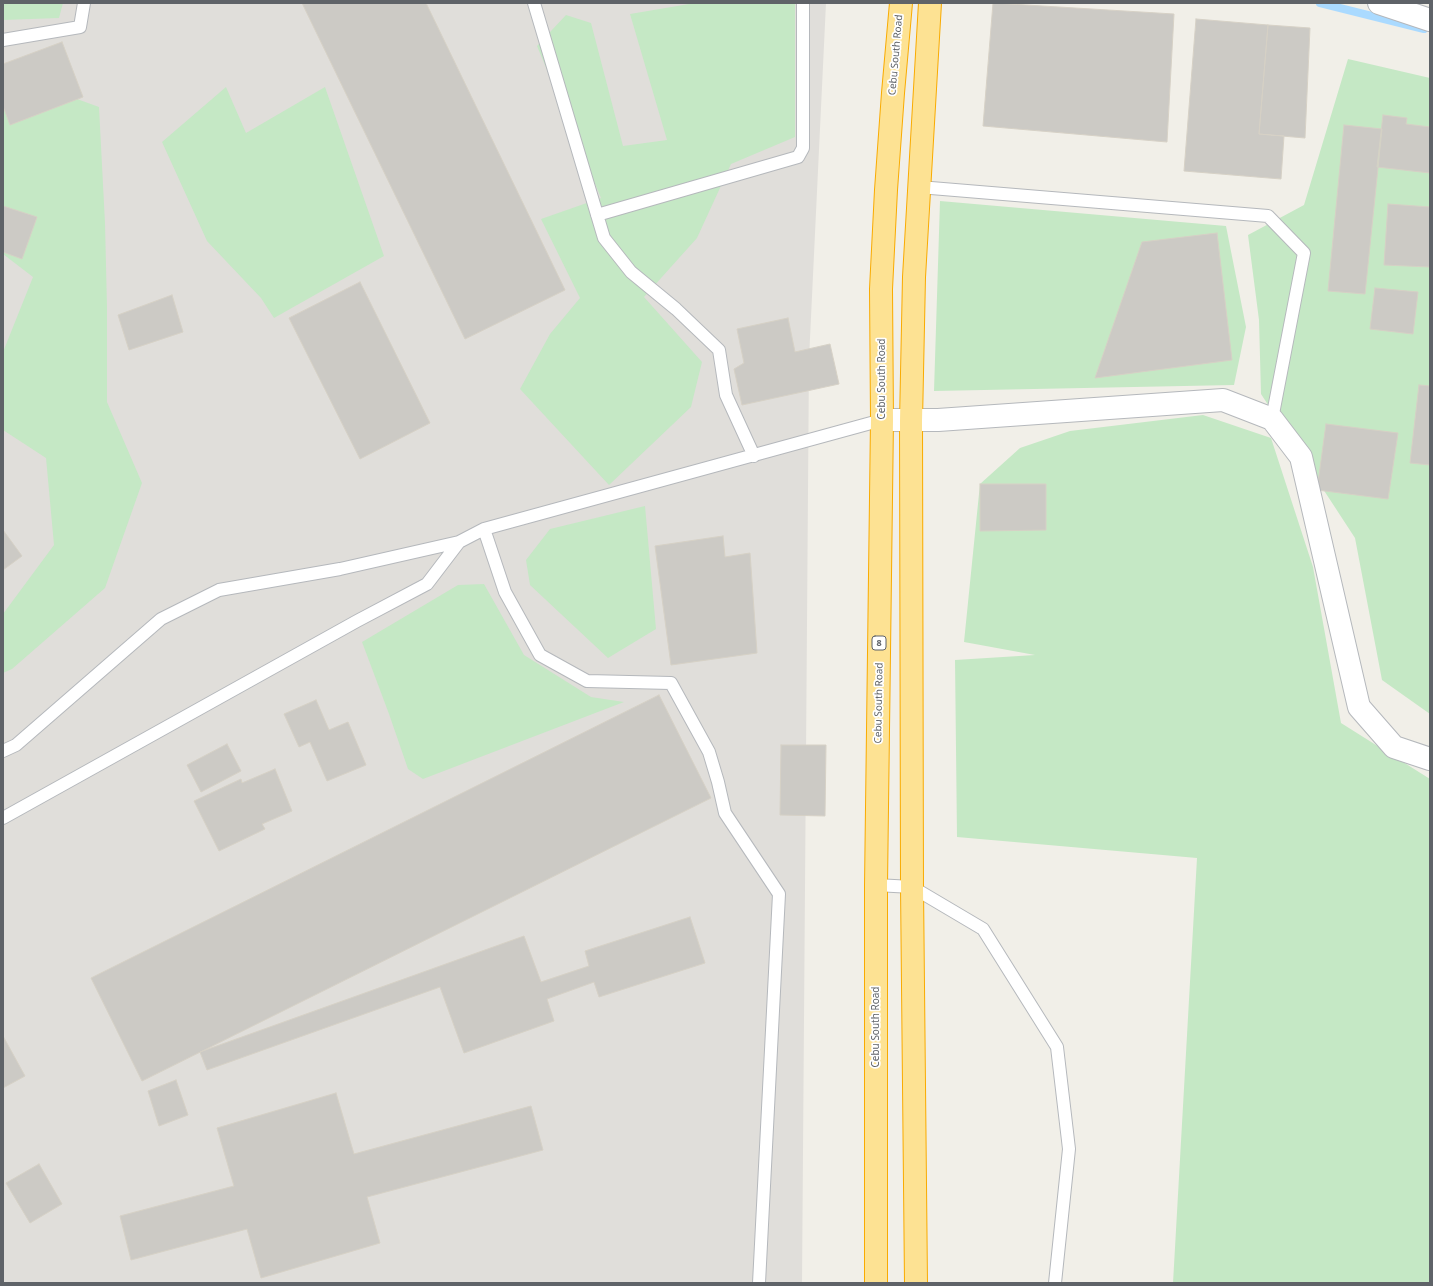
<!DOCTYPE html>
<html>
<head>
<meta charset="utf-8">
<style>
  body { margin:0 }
  #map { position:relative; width:1433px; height:1286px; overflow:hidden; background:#f1efe8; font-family:"Noto Sans",sans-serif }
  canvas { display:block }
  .frame { position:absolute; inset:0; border:4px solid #5f6368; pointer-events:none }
</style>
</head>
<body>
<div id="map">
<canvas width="1433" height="1286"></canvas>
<div class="frame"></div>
</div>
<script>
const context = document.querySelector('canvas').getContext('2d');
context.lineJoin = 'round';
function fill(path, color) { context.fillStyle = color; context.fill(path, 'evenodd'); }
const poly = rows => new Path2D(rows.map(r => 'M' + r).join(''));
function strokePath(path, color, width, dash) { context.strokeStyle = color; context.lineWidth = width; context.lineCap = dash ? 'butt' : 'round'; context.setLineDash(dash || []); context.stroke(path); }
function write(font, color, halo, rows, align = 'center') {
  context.font = font + ' "Noto Sans",sans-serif'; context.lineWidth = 3.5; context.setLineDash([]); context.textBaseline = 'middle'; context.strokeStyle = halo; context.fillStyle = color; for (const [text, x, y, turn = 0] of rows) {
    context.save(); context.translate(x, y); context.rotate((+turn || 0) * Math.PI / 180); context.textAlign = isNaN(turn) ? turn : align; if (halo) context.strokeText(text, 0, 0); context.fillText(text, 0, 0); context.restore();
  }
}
const industrial = poly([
  [3,3,826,3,809,359,802,1283,3,1283]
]);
const green = poly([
  [3,3,63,3,59,18,3,20],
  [695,3,795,3,795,137,731,164,697,238,644,297,702,362,691,407,609,485,520,389,550,334,580,298,541,219,601,198,537,46,566,15,591,23,623,146,667,140,630,14],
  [1348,59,1430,78,1430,714,1382,680,1355,538,1261,394,1259,320,1248,235,1304,205],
  [3,72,99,107,105,223,107,307,107,402,142,483,105,588,12,669,3,673,3,614,54,545,46,458,3,430,3,352,33,277,3,254],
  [226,87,246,133,325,87,384,256,274,318,261,298,207,241,162,142],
  [940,201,1226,226,1246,327,1234,385,934,391],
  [1203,415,1271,438,1313,567,1341,723,1430,779,1430,1283,1173,1283,1197,858,957,837,955,660,1035,655,964,642,980,484,1020,448,1070,431],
  [645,506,656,629,608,658,530,585,526,560,550,529],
  [484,584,524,655,591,697,624,702,423,779,408,769,389,714,362,642,458,585]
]);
const stream = poly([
  [1320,3,1424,29]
]);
const building = poly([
  [302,3,426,3,565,290,465,339,302,3],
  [993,3,1174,14,1167,142,983,126,993,3],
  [1196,19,1268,25,1259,134,1284,136,1281,179,1184,171,1196,19],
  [1268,25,1310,28,1305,138,1259,134,1268,25],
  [62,42,83,97,10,125,3,106,3,64,62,42],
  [1383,115,1407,118,1406,124,1430,127,1430,173,1377,167,1383,115],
  [1344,125,1382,129,1365,294,1328,291,1344,125],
  [1388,204,1430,207,1430,267,1384,265,1388,204],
  [3,206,37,217,22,259,3,252,3,206],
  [1217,233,1232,360,1095,378,1142,242,1217,233],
  [360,282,430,423,360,459,289,318,360,282],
  [1375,288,1418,292,1413,334,1370,329,1375,288],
  [172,295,183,332,129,350,118,315,172,295],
  [788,318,795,352,830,344,839,384,742,405,734,369,744,363,737,329,788,318],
  [1419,385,1430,386,1430,465,1410,463,1419,385],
  [1326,424,1398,433,1388,499,1317,490,1326,424],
  [980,484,1046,484,1046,530,980,531,980,484],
  [3,530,22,556,3,570,3,530],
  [723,536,725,557,750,553,757,653,671,665,655,546,723,536],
  [659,695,711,798,142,1081,91,978,659,695],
  [316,700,329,730,348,722,366,765,327,781,310,742,299,747,284,714,316,700],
  [227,744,241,771,201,792,187,765,227,744],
  [781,745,826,745,825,816,780,815,781,745],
  [275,769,292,811,262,824,265,829,219,851,194,801,241,779,242,783,275,769],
  [690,917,705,963,599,997,594,982,547,999,554,1021,464,1053,440,987,207,1070,200,1052,524,936,541,982,589,966,585,951,690,917],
  [3,1036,25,1076,3,1088,3,1036],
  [176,1080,188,1115,159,1126,148,1091,176,1080],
  [336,1093,354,1154,531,1106,543,1150,367,1197,380,1243,261,1278,247,1229,131,1260,120,1216,234,1186,217,1128,336,1093],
  [39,1164,62,1204,30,1223,6,1183,39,1164]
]);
const lane = poly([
  [534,3,604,238,631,272,676,309,719,350,726,395,754,456],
  [3,40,80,27,84,3],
  [919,187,1268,216,1304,253,1272,419],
  [597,215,798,157,803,148,803,3],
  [484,529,505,592,540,655,587,681,671,683,709,752,718,782,725,813,779,894,759,1283],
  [3,751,16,745,161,619,219,590,340,569,459,542,484,529,882,420],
  [3,818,357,621,427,584,459,542],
  [876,885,912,887,983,929,1057,1047,1069,1149,1055,1283]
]);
const street = poly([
  [1379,3,1430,20],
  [882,420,938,420,1223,400,1272,419,1301,457,1359,707,1394,747,1430,759]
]);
const highway = poly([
  [876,1283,876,885,882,420,881,289,886,190,893,93,901,3],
  [916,1283,912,887,911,421,914,277,930,3]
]);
const shields = [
  [879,643,14]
];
const shieldNames = [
  ["8",879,643]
];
const streetNames = [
  ["Cebu South Road",896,55,-85],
  ["Cebu South Road",882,379,-90],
  ["Cebu South Road",879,703,-89],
  ["Cebu South Road",876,1027,-90]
];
fill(industrial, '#e0deda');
fill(green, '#c5e8c5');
strokePath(stream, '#aadaff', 8);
fill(building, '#cccac5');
strokePath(building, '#d6d1c6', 1);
strokePath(lane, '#b5b8bc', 14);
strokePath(street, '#b5b8bc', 24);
strokePath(highway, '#f9ab00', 24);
strokePath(lane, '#fff', 12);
strokePath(street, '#fff', 22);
strokePath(highway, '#fde293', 22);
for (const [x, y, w] of shields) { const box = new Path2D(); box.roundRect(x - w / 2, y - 7, w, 14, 3); context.fillStyle = '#fff'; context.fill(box); strokePath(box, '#5f6368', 1); }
write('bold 9px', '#5f6368', null, shieldNames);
write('10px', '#5f6368', '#fff', streetNames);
</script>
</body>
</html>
